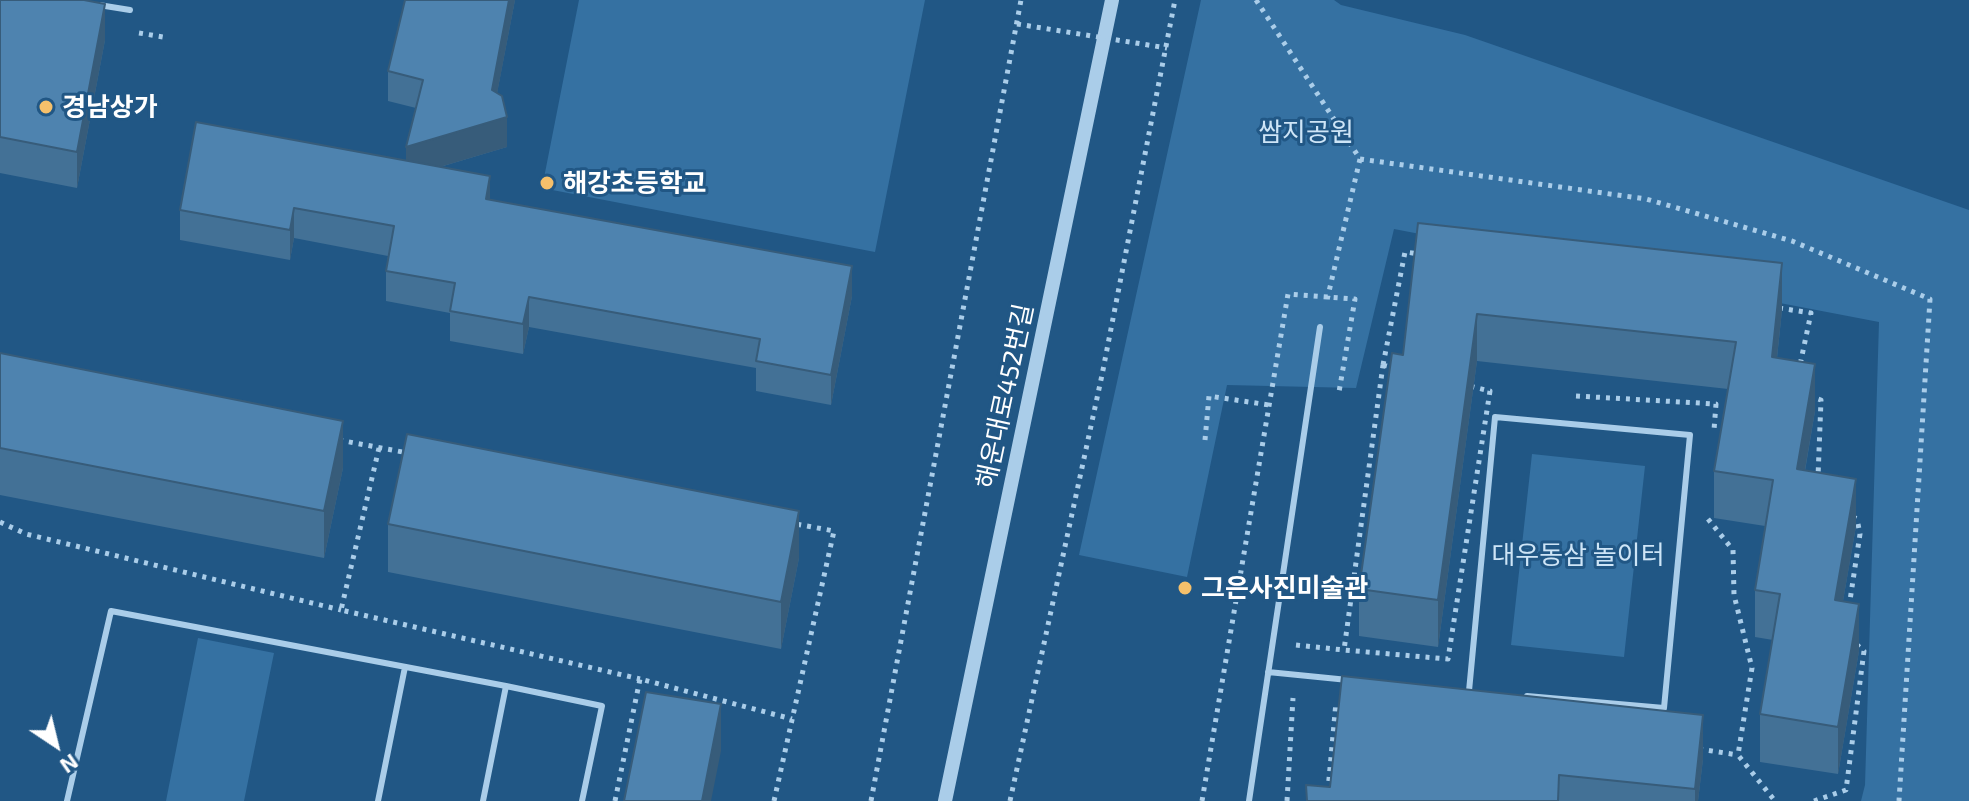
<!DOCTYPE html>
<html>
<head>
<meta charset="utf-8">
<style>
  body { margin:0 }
  #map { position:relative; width:1969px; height:801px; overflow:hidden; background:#215785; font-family:"Exo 2",sans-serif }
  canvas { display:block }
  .north { position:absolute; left:16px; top:705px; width:80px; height:80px; -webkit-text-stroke:6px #215785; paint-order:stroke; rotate:145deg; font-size:22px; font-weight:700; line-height:32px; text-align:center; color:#fff }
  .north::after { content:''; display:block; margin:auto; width:28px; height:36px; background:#fff; clip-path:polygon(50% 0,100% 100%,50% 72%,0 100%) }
</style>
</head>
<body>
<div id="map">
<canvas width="1969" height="801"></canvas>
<div class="north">N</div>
</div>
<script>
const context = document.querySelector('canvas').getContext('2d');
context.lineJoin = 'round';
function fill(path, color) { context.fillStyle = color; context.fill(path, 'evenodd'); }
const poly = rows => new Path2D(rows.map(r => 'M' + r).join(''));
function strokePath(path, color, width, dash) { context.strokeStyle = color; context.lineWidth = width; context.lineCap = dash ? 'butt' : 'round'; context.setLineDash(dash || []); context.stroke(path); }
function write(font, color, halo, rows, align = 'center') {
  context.font = font + ' "Exo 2","Noto Sans KR",sans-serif'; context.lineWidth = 6; context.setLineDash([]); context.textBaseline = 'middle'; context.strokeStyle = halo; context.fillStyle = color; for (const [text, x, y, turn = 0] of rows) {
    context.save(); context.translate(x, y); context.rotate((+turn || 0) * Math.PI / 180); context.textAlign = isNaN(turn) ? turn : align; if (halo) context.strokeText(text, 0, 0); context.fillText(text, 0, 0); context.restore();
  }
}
const green = poly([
  [579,0,925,0,875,252,542,188],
  [1201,0,1334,0,1341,5,1465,35,1969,210,1969,801,1861,801,1865,785,1879,322,1394,229,1356,388,1227,385,1187,577,1079,555],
  [1532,454,1645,466,1624,657,1511,645],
  [198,638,274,653,244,801,166,801]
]);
const path = poly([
  [1256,0,1360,159,1327,300],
  [139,33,163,37],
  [1360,159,1646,199,1792,241,1930,299,1899,801],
  [1779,308,1811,313,1800,365],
  [1383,365,1405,252,1420,254],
  [1383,365,1490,391,1448,659,1344,650,1383,365],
  [1576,396,1716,404,1714,430],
  [1809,396,1821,400,1818,477],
  [339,440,408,453],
  [1205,440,1209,396,1269,405],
  [379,448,341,610,640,679],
  [1708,519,1733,550,1734,595,1752,668,1738,755,1775,801],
  [0,522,26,534,341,610],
  [1849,607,1860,534,1857,519,1853,517],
  [1296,645,1344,650],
  [1699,749,1738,755],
  [615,801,640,679,792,719],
  [774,801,834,531,796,524],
  [871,801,1021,0],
  [1010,801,1102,375,1175,0],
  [1202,801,1288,294,1355,299,1339,392],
  [1287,801,1293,698],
  [1327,801,1336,702],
  [1814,801,1846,790,1864,651,1856,644]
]);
const service = poly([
  [99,5,130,10],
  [1268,672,1348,680],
  [506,686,602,706,582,801],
  [1469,691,1495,417,1690,435,1664,708,1527,696],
  [67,801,111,611,506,686,483,801],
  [378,801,405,667],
  [1249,801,1320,327]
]);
const tertiary = poly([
  [945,801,1112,0]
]);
const pathBridge = poly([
  [1017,24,1167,48]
]);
const wall = poly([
  [0,0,105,40,77,188,0,173],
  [405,0,515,0,497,93,507,147,440,167,490,199,852,296,831,405,756,391,756,368,529,327,523,354,450,341,450,313,386,301,386,271,388,256,294,238,290,260,180,240,180,210,406,161,416,108,388,101,388,71],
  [1418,223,1782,310,1777,358,1815,411,1805,471,1856,526,1843,601,1859,651,1838,774,1760,762,1760,714,1773,640,1755,637,1755,590,1765,526,1714,518,1714,471,1728,389,1477,361,1438,647,1359,636,1359,589,1403,355],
  [0,353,343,468,324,558,0,495],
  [388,524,799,558,781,649,388,572],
  [1703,759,1698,801,1306,801,1306,785,1330,787]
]);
const shadedWall = poly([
  [509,0,515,0,492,120,492,90],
  [105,4,105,40,77,188,77,152],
  [507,117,507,147,406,177,406,147],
  [490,176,490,206,486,199],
  [294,208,294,238,290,260,290,230],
  [1782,263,1782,310,1772,404,1772,357],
  [852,266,852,296,831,405,831,375],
  [529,297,529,327,523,354,523,324],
  [1477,314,1477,361,1438,647,1438,600],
  [1815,364,1815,411,1797,516,1797,469],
  [343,421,343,468,324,558,324,511],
  [1856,479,1856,526,1835,647,1835,600],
  [799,511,799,558,781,649,781,602],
  [1859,604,1859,651,1838,774,1838,727],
  [721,704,721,751,711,801,702,801],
  [1703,715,1703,759,1698,801,1695,801,1695,789]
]);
const building = poly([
  [0,0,84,0,105,4,77,152,0,137,0,0],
  [405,0,509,0,492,90,502,96,507,117,406,147,423,80,388,71,405,0],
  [196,122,490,176,486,199,852,266,831,375,756,361,760,339,529,297,523,324,450,311,455,283,386,271,394,226,294,208,290,230,180,210,196,122],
  [1418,223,1782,263,1772,357,1815,364,1797,469,1856,479,1835,600,1859,604,1838,727,1760,714,1780,594,1755,590,1773,480,1714,471,1736,342,1477,314,1438,600,1359,589,1392,353,1403,355,1418,223],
  [0,353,343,421,324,511,0,448,0,353],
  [407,434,799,511,781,602,388,524,407,434],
  [1342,676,1703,715,1695,789,1559,775,1558,801,1307,801,1306,785,1330,787,1342,676],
  [646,692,721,704,702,801,624,801,646,692]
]);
const markers = [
  [46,107,8,"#f5c06b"],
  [547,183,8,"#f5c06b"],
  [1185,588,8,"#f5c06b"]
];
const poiNames = [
  ["경남상가",62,107],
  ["해강초등학교",563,183],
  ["그은사진미술관",1201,588]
];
const parkNames = [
  ["쌈지공원",1306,132],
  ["대우동삼 놀이터",1578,555]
];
const streetNames = [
  ["해운대로452번길",1005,396,-78]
];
fill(green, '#3571a2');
strokePath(path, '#aacde9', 5, [4, 6]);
strokePath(service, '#aacde9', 6);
strokePath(tertiary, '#aacde9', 14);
strokePath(pathBridge, '#aacde9', 5, [4, 6]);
fill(wall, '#437196');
fill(shadedWall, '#375c7a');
fill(building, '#4e83af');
strokePath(building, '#375c7a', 2);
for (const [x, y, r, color] of markers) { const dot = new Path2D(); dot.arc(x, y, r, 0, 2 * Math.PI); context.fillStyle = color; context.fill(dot); strokePath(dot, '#215785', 3); }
write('bold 26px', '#fff', '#215785', poiNames, 'left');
write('26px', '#cee5f7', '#215785', parkNames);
write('26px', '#fff', '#215785', streetNames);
</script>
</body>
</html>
